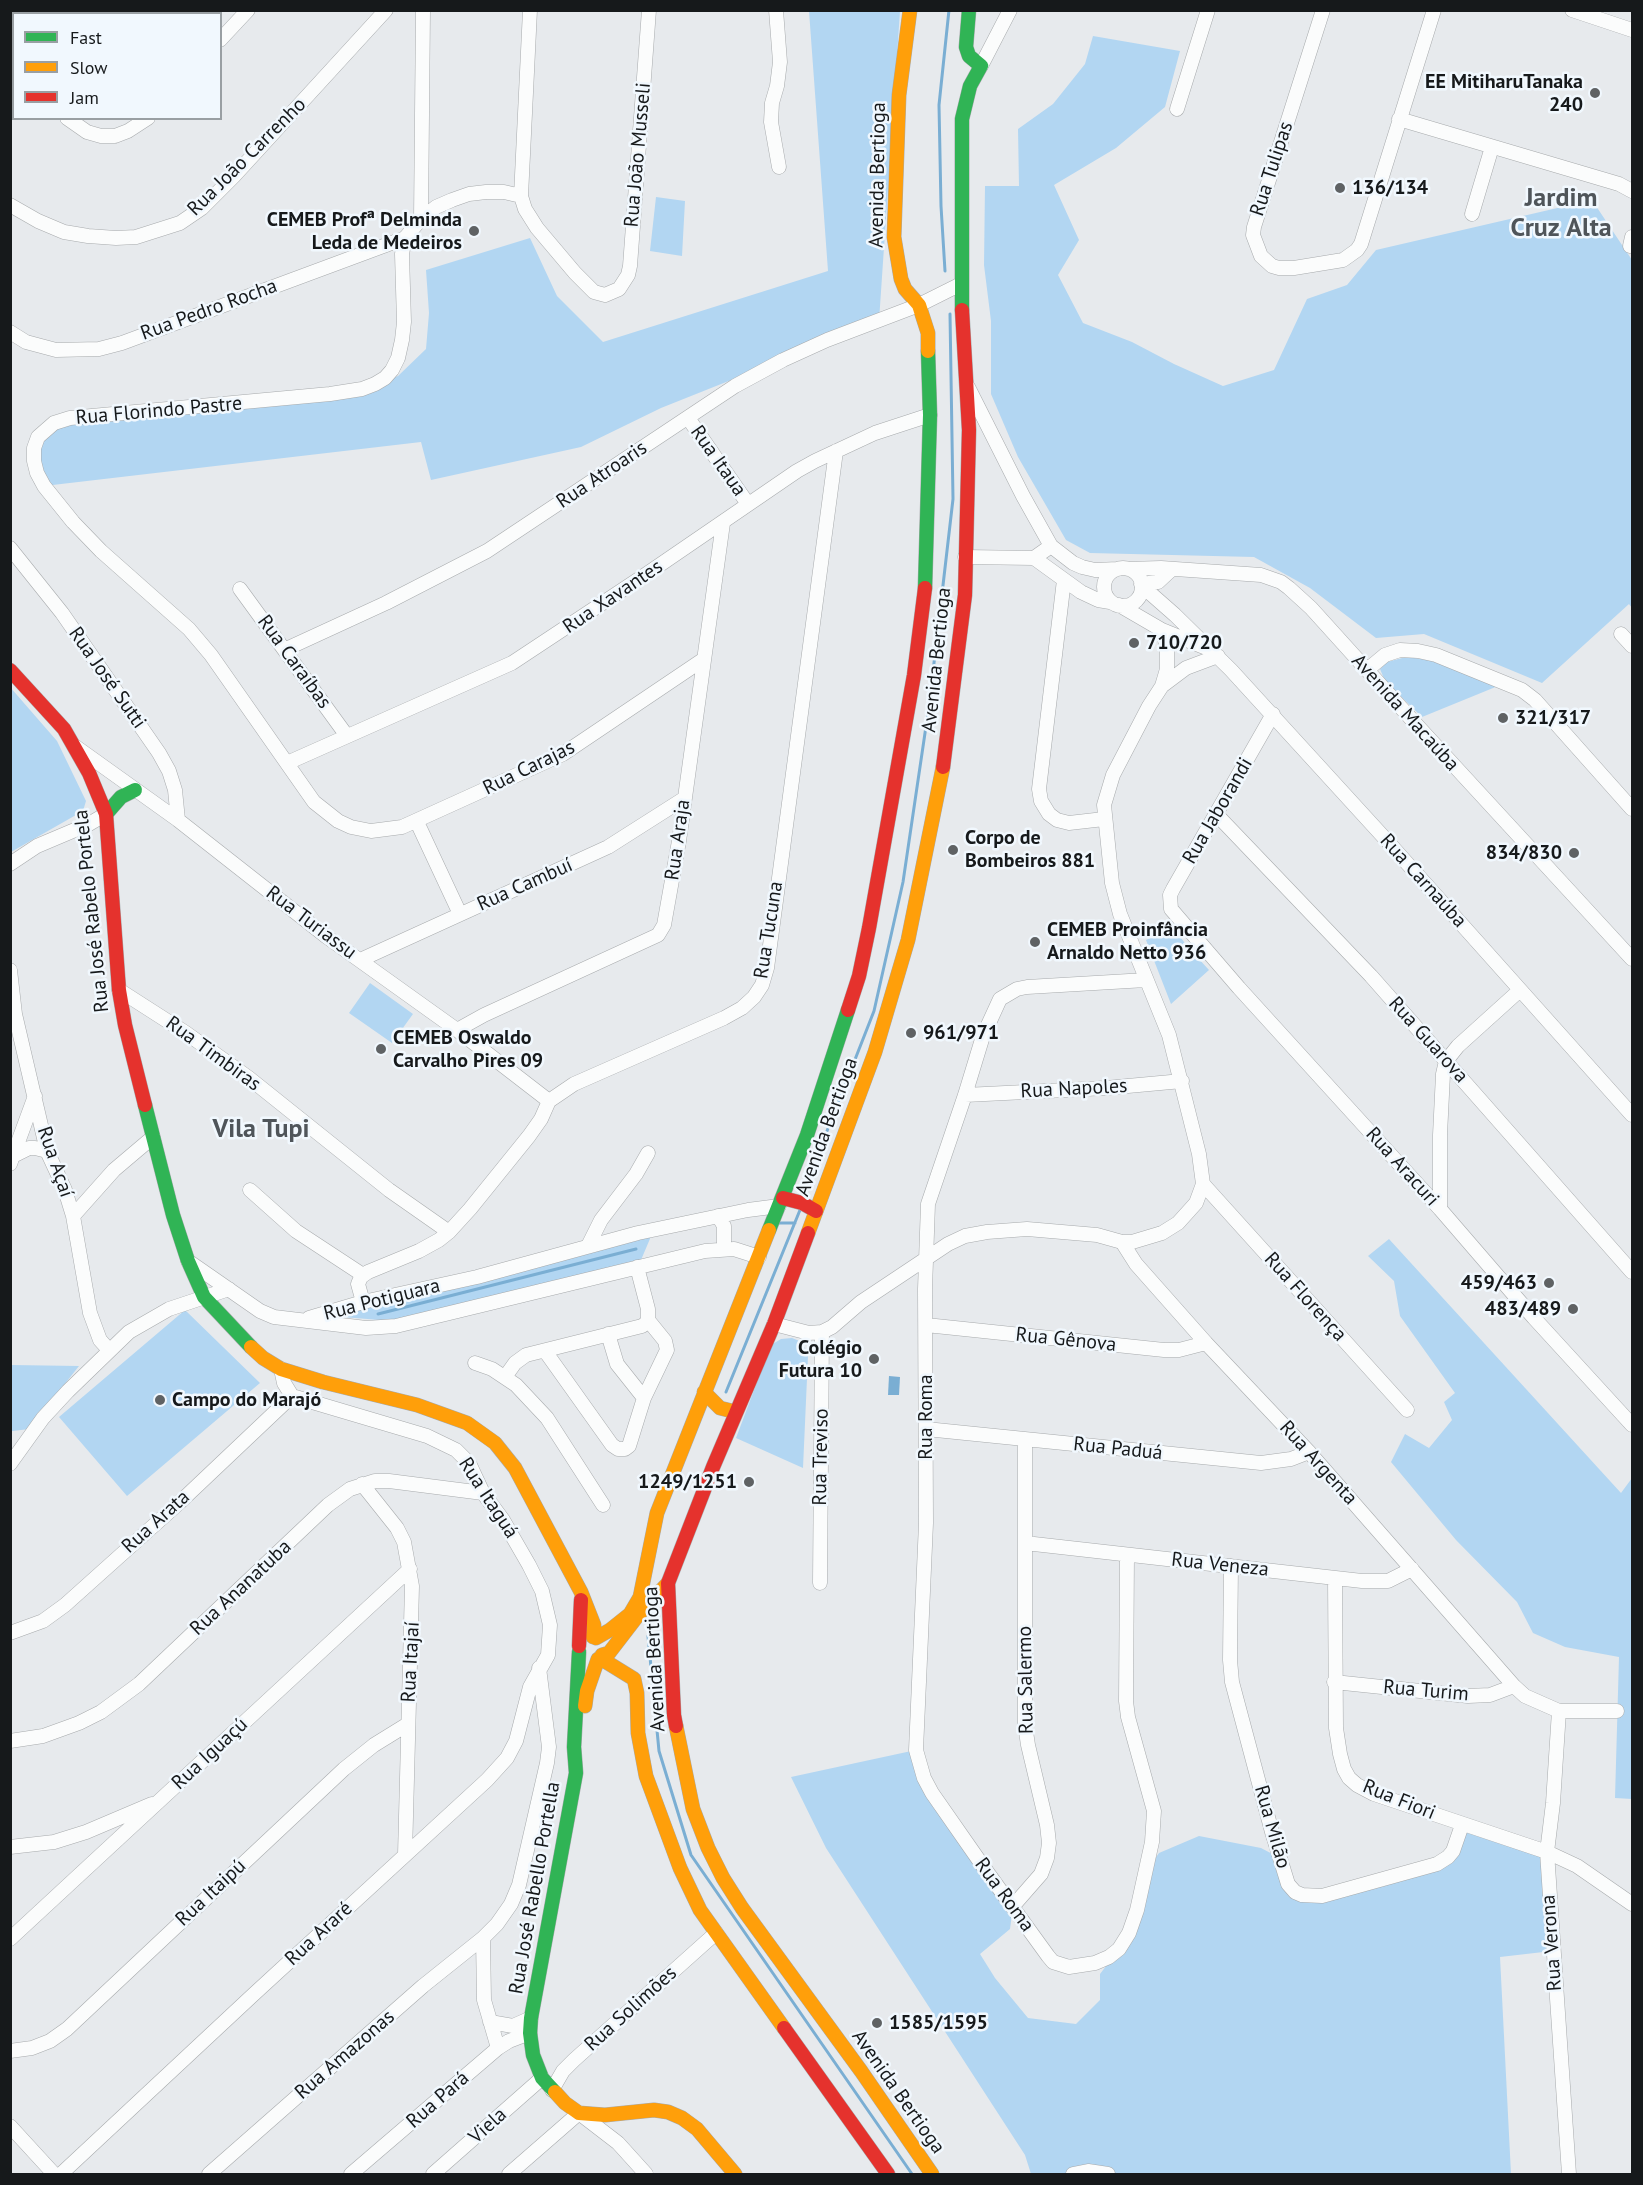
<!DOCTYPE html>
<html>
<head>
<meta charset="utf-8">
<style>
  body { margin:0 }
  #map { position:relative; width:1643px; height:2185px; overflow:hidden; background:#e7eaed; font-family:"PT Sans",sans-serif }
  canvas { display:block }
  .frame { position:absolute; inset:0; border:12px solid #16191b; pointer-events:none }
  .legend { position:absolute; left:12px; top:12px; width:210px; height:108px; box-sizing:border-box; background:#f1f8fe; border:2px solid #999fa3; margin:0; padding:8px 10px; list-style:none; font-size:18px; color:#16191b }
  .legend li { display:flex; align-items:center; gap:12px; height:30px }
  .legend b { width:30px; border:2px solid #999fa3 }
</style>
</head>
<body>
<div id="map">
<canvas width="1643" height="2185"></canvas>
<div class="frame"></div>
<ul class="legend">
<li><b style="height:8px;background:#30b455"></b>Fast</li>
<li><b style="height:8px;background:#ff9f0a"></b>Slow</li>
<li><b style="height:8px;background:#e5322d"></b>Jam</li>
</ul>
</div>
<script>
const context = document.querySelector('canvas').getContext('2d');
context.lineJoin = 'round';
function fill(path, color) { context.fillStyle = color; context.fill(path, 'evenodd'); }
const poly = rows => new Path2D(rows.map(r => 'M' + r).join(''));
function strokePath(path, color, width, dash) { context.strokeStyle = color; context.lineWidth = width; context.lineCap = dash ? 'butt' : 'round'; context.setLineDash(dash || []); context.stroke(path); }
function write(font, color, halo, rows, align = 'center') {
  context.font = font + ' "PT Sans",sans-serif'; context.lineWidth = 5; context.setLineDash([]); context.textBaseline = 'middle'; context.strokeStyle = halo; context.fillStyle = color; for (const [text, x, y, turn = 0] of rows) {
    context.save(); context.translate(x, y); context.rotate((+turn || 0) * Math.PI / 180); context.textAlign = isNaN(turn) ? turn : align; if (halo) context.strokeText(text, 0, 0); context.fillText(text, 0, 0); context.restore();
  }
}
const green = poly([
  [809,11,900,11,879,321,661,408,581,447,431,480,421,442,44,486,34,461,46,428,70,418,375,384,398,376,426,349,429,313,426,270,530,238,557,296,603,342,828,271],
  [1093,36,1180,51,1165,107,1116,148,1054,185,1079,240,1058,275,1083,323,1132,342,1174,364,1223,386,1274,370,1307,299,1347,285,1376,250,1592,200,1632,260,1632,608,1629,604,1542,683,1424,634,1376,638,1310,588,1254,557,1090,553,1066,540,1018,457,991,394,991,321,984,265,985,186,1019,186,1018,129,1053,104,1085,64],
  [656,197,685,201,682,256,650,251],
  [1406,657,1437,661,1498,686,1422,717,1385,681,1380,669,1387,662],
  [10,687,57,741,86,801,83,811,11,852],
  [1173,927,1187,946,1209,970,1171,1004,1146,940],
  [370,983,413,1014,392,1043,349,1013],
  [652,1234,641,1260,392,1321,343,1317,349,1312],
  [1389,1239,1621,1493,1632,1478,1632,1799,1615,1798,1619,1657,1565,1647,1533,1633,1517,1602,1456,1540,1391,1462,1405,1434,1429,1448,1452,1420,1444,1402,1455,1393,1400,1316,1394,1281,1368,1256],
  [185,1310,260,1383,127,1496,59,1417],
  [792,1338,802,1342,808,1356,803,1468,736,1438,771,1345,781,1339],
  [11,1365,79,1366,29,1429,13,1431,11,1431],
  [916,1750,916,1777,932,1793,1013,1906,1010,1929,980,1954,995,1978,1028,2018,1076,2024,1100,2000,1100,1974,1119,1949,1145,1873,1159,1853,1199,1836,1261,1848,1280,1858,1302,1895,1437,1864,1462,1825,1547,1852,1552,1951,1500,1957,1511,2174,1031,2174,1025,2155,826,1848,791,1777]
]);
const water = poly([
  [889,1376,900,1377,899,1395,888,1395]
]);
const stream = poly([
  [945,271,941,206,939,105,949,10],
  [827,1131,874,1011,903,882,929,706,953,499,950,314],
  [779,1223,795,1223],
  [378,1314,636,1249],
  [726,1392,800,1210],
  [648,1636,659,1751,691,1855,912,2174]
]);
const street = poly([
  [40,10,41,14],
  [173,10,173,14],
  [530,10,521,196,525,209,537,228,575,273,594,292,605,295,619,289,628,275,630,266,649,10],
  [776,10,780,62,777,86,772,103,771,122,779,167],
  [1323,10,1254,227,1253,235,1261,256,1272,266,1279,268,1294,268,1343,260,1357,250,1361,244,1434,10],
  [1572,10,1632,30],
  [220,40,248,10],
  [981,66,1010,10],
  [1177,109,1208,10],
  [67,118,87,132,101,136,115,136,128,131,148,118],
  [1399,119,1619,184,1632,191],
  [521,196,504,192,486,192,469,194,452,200,436,207,421,219,405,238,402,254,404,322,402,340,398,358,392,370,385,378,375,384,362,389,330,394,70,418,54,423,38,437,34,448,34,461,37,473,44,486,73,522,101,551,189,629,211,655,314,802,338,821,351,827,371,831,402,827,563,754,704,659],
  [10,205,38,221,64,232,88,236,116,238,136,237,180,223,202,208,234,176,386,10],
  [1472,214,1492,147],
  [421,219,423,10],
  [1630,246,1632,237],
  [10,332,26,342,56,350,99,349,122,343,405,238],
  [968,387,1023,496,1051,546,1073,563,1082,567,1095,570,1118,569],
  [688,418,748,504],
  [10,548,62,613,159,753,169,771,175,790,178,820],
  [965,557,1034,558,1051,546],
  [1034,558,1081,592,1098,600,1110,602],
  '1104 587a19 19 0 1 1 38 0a19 19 0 1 1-38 0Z',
  [1128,569,1161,568,1261,575,1281,582,1289,588,1311,608,1414,722,1632,959],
  [1064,580,1039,789,1041,801,1049,814,1057,820,1069,823,1104,819],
  [1141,584,1158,582,1172,569],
  [1142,586,1175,615,1231,670,1389,843,1632,1115],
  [240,589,347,736],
  [1119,605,1162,630,1204,647],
  [1162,630,1167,647,1167,669,1162,686],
  [1621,634,1632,646],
  [286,649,386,603,487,551,735,386,783,360,827,340,919,305,961,284],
  [1367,670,1385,655,1400,650,1418,651,1436,655,1522,690,1535,700,1632,809],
  [1273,714,1173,889,1170,895,1171,909,1239,988,1440,1209,1534,1318,1632,1425],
  [76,747,178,820,327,937,457,1030,549,1101],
  [287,763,512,663,648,573,797,471,815,461,875,433,930,415],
  [1216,814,1371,976,1632,1272],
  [417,822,460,914],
  [10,864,37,846,89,824,106,814],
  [360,960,608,847,685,798],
  [10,970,15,1014,47,1151,65,1190,73,1216,90,1313,100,1340,109,1350],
  [119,990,186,1033,249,1078,389,1190,449,1232],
  [457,1030,484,1015,658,935,664,925,679,841,723,523],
  [965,1095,1106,1088,1182,1081],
  [13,1156,29,1148,35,1148,47,1151],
  [10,1164,35,1096],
  [1203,1184,1407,1410],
  [250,1190,296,1231,363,1275],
  [1440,1209,1440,1135,1443,1074,1446,1061,1458,1046,1520,990],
  [73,1216,114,1170,153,1137],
  [718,1216,724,1226,724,1248],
  [1122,1242,1136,1264,1206,1343,1309,1452,1514,1686],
  [588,1246,601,1220,636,1174,648,1153],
  [188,1261,260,1311,274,1317,366,1328,396,1326,705,1251,734,1249,759,1257],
  [363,1302,358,1284,361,1277,368,1272,419,1251,439,1240,449,1232,470,1209,529,1136,541,1119,549,1101,574,1084,724,1018,742,1008,754,997,762,985,767,968,836,451],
  [309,1318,363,1302,477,1277,638,1233,748,1210,779,1206],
  [774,1324,809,1333,822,1332,832,1327,861,1302,948,1244,965,1236,987,1232,1027,1229,1097,1235,1122,1242,1132,1242,1162,1233,1178,1223,1196,1203,1203,1184,1199,1154,1169,1035,1120,914,1112,883,1104,805,1113,775,1149,706,1162,686,1186,668,1218,656],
  [926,1325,1164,1350,1179,1350,1206,1343],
  [608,1334,617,1364,644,1398],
  [545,1351,612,1445,618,1449,625,1449,629,1446,644,1398,667,1350,665,1341,648,1320],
  [475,1363,492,1369,516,1385,547,1418,603,1505],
  [505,1377,515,1363,526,1355,642,1326,646,1323,648,1320,648,1309,637,1267],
  [926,1429,1261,1463,1291,1459,1309,1452],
  [10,1464,43,1418,68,1391,129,1332,169,1309,229,1289],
  [362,1484,397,1528,404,1542,412,1586,405,1855],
  [1025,1543,1362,1581,1388,1581,1412,1569],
  [1127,1555,1126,1701,1128,1717,1154,1811,1152,1842,1137,1910,1129,1933,1119,1949,1109,1957,1095,1963,1069,1967,1053,1962,1048,1956,985,1869,932,1793,924,1778,916,1750,926,1523,925,1289,928,1204,965,1095,983,1036,1000,999,1017,989,1027,987,1146,980],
  [1231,1566,1230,1660,1232,1682,1272,1832,1288,1884,1295,1892,1302,1895,1322,1896,1437,1864,1448,1857,1453,1851,1462,1825],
  [1335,1578,1336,1728,1340,1754,1344,1769,1349,1778,1357,1785,1374,1794,1547,1852,1577,1866,1632,1904],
  [820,1583,822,1332],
  [10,1633,43,1621,65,1605,180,1502,292,1396],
  [1334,1682,1468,1696,1490,1695,1514,1686,1525,1696,1559,1711,1617,1711],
  [1559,1711,1553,1803,1547,1852,1569,2174],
  [10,1741,43,1736,79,1723,101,1712,139,1684,328,1505,350,1489,375,1481,389,1481,483,1493],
  [10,1847,54,1842,86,1832,152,1804],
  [1013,1906,1041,1874,1047,1858,1049,1843,1047,1825,1028,1745,1025,1725,1025,1439],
  [483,1938,484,2000,498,2048],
  [10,1939,410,1569],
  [490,2022,513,2026,531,2018],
  [10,2051,32,2048,50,2041,67,2029,344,1769,374,1745,408,1724],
  [552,2090,563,2071,574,2060,716,1933],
  [10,2126,54,2174],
  [61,2174,254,1994,487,1780,507,1758,516,1741,530,1687,548,1655,550,1625,542,1591,529,1565,503,1520,483,1493,469,1463,456,1450,427,1436,292,1396,284,1383,281,1369],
  [209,2174,423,1986,483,1938,497,1924,511,1904,519,1885,547,1763,549,1747,539,1668],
  [351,2174,498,2048,509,2041,530,2033],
  [433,2174,542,2078],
  [509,2174,579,2113,618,2143,646,2174],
  [1073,2174,1088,2171,1108,2174]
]);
const fast = poly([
  [962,310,962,119,970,86,981,66,969,56,966,47,969,10],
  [925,588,930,415,928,351],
  [106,814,121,797,135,790],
  [145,1105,173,1215,188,1261,204,1297,251,1347],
  [769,1230,807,1135,848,1010],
  [555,2092,542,2078,533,2055,530,2033,531,2018,576,1773,574,1747,579,1652]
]);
const slow = poly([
  [910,10,899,95,894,237,901,279,905,289,919,305,928,333,928,351],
  [808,1233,875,1052,908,940,943,767],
  [251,1347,263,1358,281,1369,323,1382,417,1405,467,1423,495,1443,515,1468,581,1592,594,1625,593,1637],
  [704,1392,720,1408,736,1412],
  [596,1638,610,1630,630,1614,640,1597,657,1513,769,1230],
  [602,1655,609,1653,639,1614,668,1583],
  [600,1658,634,1679,637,1693,638,1733,646,1776,680,1868,700,1910,784,2028],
  [585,1706,587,1691,598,1659],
  [676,1726,693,1809,708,1848,723,1878,742,1908,861,2071,932,2174],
  [555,2092,565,2103,579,2113,605,2115,654,2110,668,2112,682,2118,697,2129,735,2174]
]);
const jam = poly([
  [10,670,64,729,89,773,106,814,119,990,125,1025,145,1105],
  [943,767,965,595,969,430,962,310],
  [848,1010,859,976,869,928,914,675,925,588],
  [783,1198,802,1203,816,1211],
  [579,1646,581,1600],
  [676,1726,674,1715,668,1583,713,1467,774,1324,808,1233],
  [784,2028,888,2174]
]);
const markers = [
  [1595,93,6,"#5f6264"],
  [1340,188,6,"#5f6264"],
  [474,231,6,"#5f6264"],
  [1134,643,6,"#5f6264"],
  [1503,718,6,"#5f6264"],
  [953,850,6,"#5f6264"],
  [1574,853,6,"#5f6264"],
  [1035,942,6,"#5f6264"],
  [911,1033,6,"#5f6264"],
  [381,1049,6,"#5f6264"],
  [1549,1283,6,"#5f6264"],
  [1573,1309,6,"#5f6264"],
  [874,1359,6,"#5f6264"],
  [160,1400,6,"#5f6264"],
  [749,1482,6,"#5f6264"],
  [877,2023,6,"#5f6264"]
];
const poiNames = [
  ["EE MitiharuTanaka",1583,82,"right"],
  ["240",1583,105,"right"],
  ["136/134",1352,188],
  ["CEMEB Profª Delminda",462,220,"right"],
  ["Leda de Medeiros",462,243,"right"],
  ["710/720",1146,643],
  ["321/317",1515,718],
  ["Corpo de",965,838],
  ["Bombeiros 881",965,861],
  ["834/830",1562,853,"right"],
  ["CEMEB Proinfância",1047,930],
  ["Arnaldo Netto 936",1047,953],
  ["961/971",923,1033],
  ["CEMEB Oswaldo",393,1038],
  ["Carvalho Pires 09",393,1061],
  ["459/463",1537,1283,"right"],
  ["483/489",1561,1309,"right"],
  ["Colégio",862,1348,"right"],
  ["Futura 10",862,1371,"right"],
  ["Campo do Marajó",172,1400],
  ["1249/1251",737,1482,"right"],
  ["1585/1595",889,2023]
];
const streetNames = [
  ["Rua João Musseli",638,155,-85],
  ["Rua João Carrenho",247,157,-45],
  ["Rua Tulipas",1272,169,-72],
  ["Avenida Bertioga",878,175,-89],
  ["Rua Pedro Rocha",209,310,-20],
  ["Rua Florindo Pastre",159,411,-5],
  ["Rua Itaua",718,461,55],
  ["Rua Atroaris",602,475,-34],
  ["Rua Xavantes",613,597,-34],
  ["Avenida Bertioga",937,660,-84],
  ["Rua Caraíbas",294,662,54],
  ["Rua José Sutti",107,678,55],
  ["Avenida Macaúba",1405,713,48],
  ["Rua Carajas",529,768,-26],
  ["Rua Jaborandi",1218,811,-60],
  ["Rua Araja",678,840,-82],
  ["Rua Carnaúba",1423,881,48],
  ["Rua Cambuí",525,885,-24],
  ["Rua José Rabelo Portela",92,911,-96],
  ["Rua Turiassu",311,923,37],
  ["Rua Tucuna",769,930,-81],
  ["Rua Guarova",1428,1040,48],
  ["Rua Timbiras",213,1054,36],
  ["Rua Napoles",1074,1089,-3],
  ["Avenida Bertioga",827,1127,-70],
  ["Rua Açaí",55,1162,71],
  ["Rua Aracuri",1402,1167,48],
  ["Rua Florença",1305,1297,48],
  ["Rua Potiguara",382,1300,-14],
  ["Rua Gênova",1066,1340,6],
  ["Rua Roma",926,1417,-90],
  ["Rua Paduá",1118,1449,6],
  ["Rua Treviso",821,1457,-89],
  ["Rua Argenta",1318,1463,48],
  ["Rua Itaguá",488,1498,57],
  ["Rua Arata",156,1522,-42],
  ["Rua Veneza",1220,1565,6],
  ["Rua Ananatuba",241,1588,-43],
  ["Avenida Bertioga",655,1659,-93],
  ["Rua Itajaí",411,1662,-87],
  ["Rua Salermo",1026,1680,-91],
  ["Rua Turim",1426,1691,5],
  ["Rua Iguaçú",210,1754,-43],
  ["Rua Fiori",1399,1800,22],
  ["Rua Milão",1272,1827,74],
  ["Rua José Rabello Portella",535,1888,-80],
  ["Rua Itaipú",211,1893,-43],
  ["Rua Roma",1004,1895,54],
  ["Rua Araré",319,1934,-43],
  ["Rua Verona",1552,1943,-94],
  ["Rua Solimões",631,2009,-42],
  ["Rua Amazonas",345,2055,-41],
  ["Avenida Bertioga",898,2092,55],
  ["Rua Pará",438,2100,-41],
  ["Viela",488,2126,-42]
];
const districtNames = [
  ["Jardim",1561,199],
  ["Cruz Alta",1561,229],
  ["Vila Tupi",261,1130]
];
fill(green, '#b2d6f2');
fill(water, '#7aaed3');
strokePath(stream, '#7aaed3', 3);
strokePath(street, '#a7aaac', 15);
strokePath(fast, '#a7aaac', 15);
strokePath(slow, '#a7aaac', 15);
strokePath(jam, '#a7aaac', 15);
strokePath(street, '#fbfcfc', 14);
strokePath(fast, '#30b455', 14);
strokePath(slow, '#ff9f0a', 14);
strokePath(jam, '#e5322d', 14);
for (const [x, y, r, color] of markers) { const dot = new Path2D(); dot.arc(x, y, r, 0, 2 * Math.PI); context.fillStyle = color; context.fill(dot); strokePath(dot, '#f1f8fe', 2); }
write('bold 20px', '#16191b', '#f1f8fe', poiNames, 'left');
write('20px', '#16191b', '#f1f8fe', streetNames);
write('bold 26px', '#4f555a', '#f1f8fe', districtNames);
</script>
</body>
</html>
